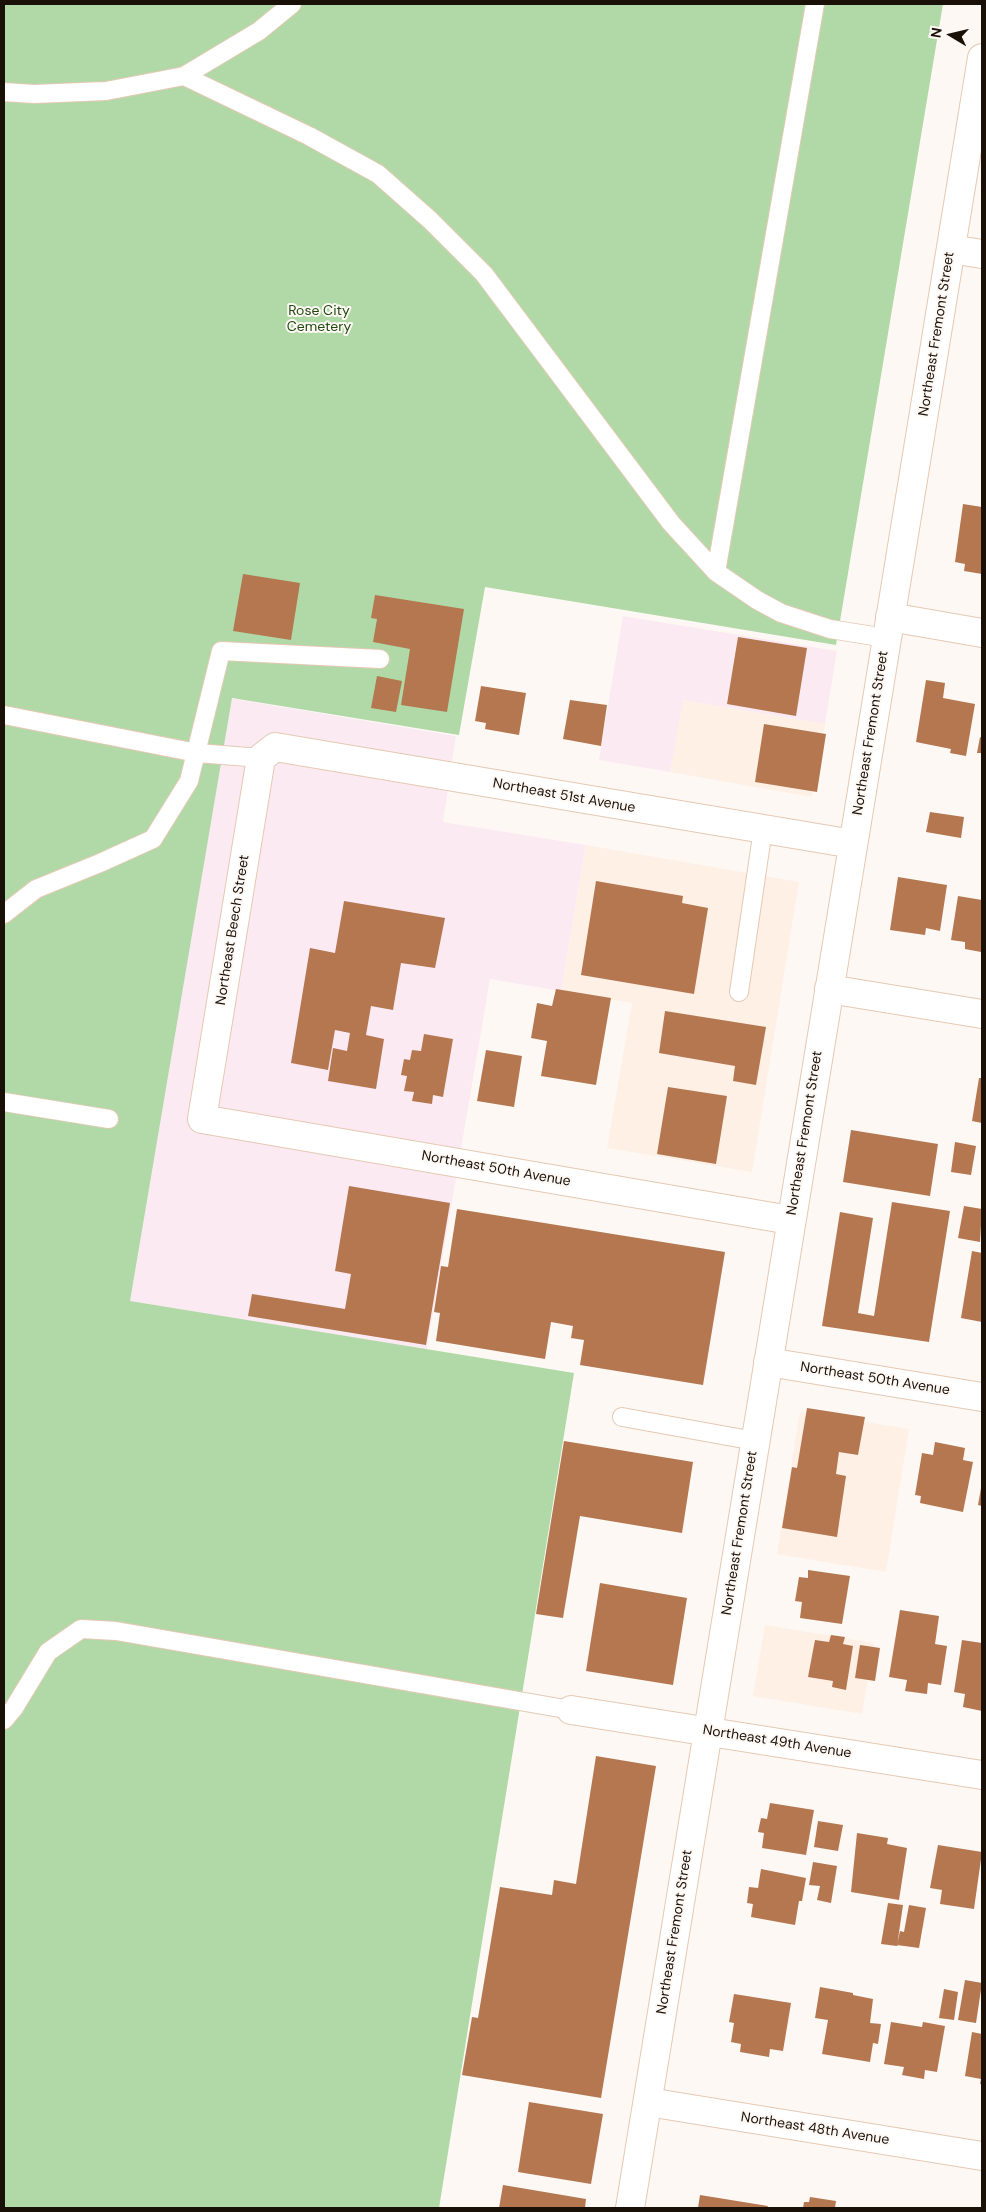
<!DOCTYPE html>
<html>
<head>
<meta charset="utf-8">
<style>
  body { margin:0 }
  #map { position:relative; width:986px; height:2212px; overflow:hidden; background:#fef8f4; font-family:"DM Sans",sans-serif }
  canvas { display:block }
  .frame { position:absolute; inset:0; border:5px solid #191008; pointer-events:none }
  .north { position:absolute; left:926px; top:10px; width:50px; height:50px; -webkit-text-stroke:4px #fef8f4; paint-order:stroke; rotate:279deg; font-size:14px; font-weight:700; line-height:20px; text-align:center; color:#191008 }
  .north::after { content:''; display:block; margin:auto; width:18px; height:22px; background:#191008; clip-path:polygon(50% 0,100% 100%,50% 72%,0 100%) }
</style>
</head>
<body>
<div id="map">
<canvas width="986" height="2212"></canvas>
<div class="frame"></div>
<div class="north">N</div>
</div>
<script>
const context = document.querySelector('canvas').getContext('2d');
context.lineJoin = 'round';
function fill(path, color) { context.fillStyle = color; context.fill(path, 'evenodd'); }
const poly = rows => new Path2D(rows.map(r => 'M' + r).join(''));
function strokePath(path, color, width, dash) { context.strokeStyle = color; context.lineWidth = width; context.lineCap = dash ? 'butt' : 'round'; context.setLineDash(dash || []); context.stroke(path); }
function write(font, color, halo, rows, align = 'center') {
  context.font = font + ' "DM Sans",sans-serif'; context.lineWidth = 4; context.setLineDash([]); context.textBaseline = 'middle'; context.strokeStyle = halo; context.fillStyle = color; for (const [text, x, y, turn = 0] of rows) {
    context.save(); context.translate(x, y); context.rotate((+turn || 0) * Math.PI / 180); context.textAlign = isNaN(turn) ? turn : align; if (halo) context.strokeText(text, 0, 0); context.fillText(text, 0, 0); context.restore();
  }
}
const built = poly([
  [682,700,825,724,812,797,670,772],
  [586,845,799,882,752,1172,607,1148,632,1003,561,991],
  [800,1411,909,1429,886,1572,777,1554],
  [765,1625,874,1643,862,1714,753,1696]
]);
const industrial = poly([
  [623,616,837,651,825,724,683,700,670,772,599,760],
  [229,698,456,736,443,822,586,845,561,991,490,979,426,1354,127,1304]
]);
const green = poly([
  [4,4,943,4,836,645,485,587,459,735,232,698,130,1301,574,1373,439,2208,4,2208]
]);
const building = poly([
  [963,504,982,507,982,574,964,571,965,564,955,562],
  [243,574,300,583,291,640,233,631],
  [375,595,464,609,447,712,401,705,410,649,373,642,377,619,371,618],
  [738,637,807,648,796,716,727,704],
  [377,676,402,681,396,712,371,708],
  [926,680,945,683,943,698,975,704,966,756,950,753,951,749,916,742],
  [481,686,526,693,519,735,485,729,486,723,475,721],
  [570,700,607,705,601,746,563,739],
  [764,724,826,734,817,792,755,782],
  [980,737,982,738,982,753,977,753],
  [930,812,964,817,961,838,926,832],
  [898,877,947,885,940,931,926,928,925,935,890,930],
  [596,881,683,896,682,903,708,908,694,994,581,975],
  [958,896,982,900,981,952,965,949,965,942,951,940],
  [344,901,445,918,435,968,401,963,393,1010,371,1006,366,1035,384,1039,376,1089,328,1081,333,1048,347,1051,350,1033,335,1030,328,1070,291,1063,310,948,335,953],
  [556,989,611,998,596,1085,541,1076,547,1041,531,1038,537,1003,552,1006],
  [665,1011,766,1027,756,1085,733,1081,735,1066,659,1053],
  [424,1034,453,1039,443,1097,433,1095,432,1104,412,1101,414,1092,404,1091,407,1076,401,1075,404,1059,410,1060,412,1050,421,1051],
  [486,1050,522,1056,514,1107,477,1101],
  [979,1078,982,1078,982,1123,972,1121],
  [668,1087,727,1096,716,1164,657,1154],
  [851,1130,938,1144,930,1196,843,1182],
  [955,1142,976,1146,971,1175,951,1172],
  [349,1186,450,1203,426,1345,248,1316,252,1294,345,1309,351,1274,335,1271],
  [892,1202,950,1211,929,1342,822,1326,840,1212,873,1218,858,1313,874,1316],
  [964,1206,982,1209,980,1242,958,1238],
  [457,1209,725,1252,703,1385,580,1365,584,1340,571,1338,573,1326,551,1322,545,1359,436,1341,440,1313,434,1312,441,1266,448,1267],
  [972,1251,982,1253,982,1322,961,1318],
  [807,1408,865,1417,858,1455,839,1452,836,1474,846,1476,837,1537,782,1528,792,1467,797,1468],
  [564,1441,693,1462,682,1533,580,1516,563,1618,536,1614],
  [935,1442,965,1448,963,1460,973,1462,963,1512,920,1503,921,1496,915,1495,922,1453,933,1455],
  [981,1488,982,1488,982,1506,978,1505],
  [808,1570,850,1576,842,1624,800,1618,802,1602,795,1601,799,1577,808,1578],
  [600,1583,687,1598,673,1685,586,1671],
  [900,1610,939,1616,935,1644,947,1646,941,1685,928,1683,927,1694,905,1691,907,1680,889,1677],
  [831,1635,845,1637,843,1644,853,1646,846,1690,832,1687,833,1681,808,1677,815,1640,829,1642],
  [962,1640,982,1643,982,1711,963,1707,965,1694,954,1692],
  [860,1645,880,1648,875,1681,855,1678],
  [596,1756,656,1766,601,2098,462,2075,472,2017,478,2018,500,1887,552,1895,554,1880,576,1884],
  [770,1803,814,1810,806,1855,762,1848,764,1833,758,1832,761,1818,767,1819],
  [818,1821,843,1825,838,1851,814,1847],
  [857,1833,888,1838,887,1844,907,1848,899,1900,851,1892],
  [938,1845,982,1852,974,1909,940,1904,942,1890,930,1888],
  [813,1862,837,1866,831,1903,817,1900,820,1886,809,1885],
  [761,1869,806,1878,802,1901,799,1901,795,1925,751,1917,753,1904,747,1903,749,1887,758,1888],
  [888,1903,903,1905,897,1946,881,1944],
  [909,1905,926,1908,919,1948,897,1945,900,1931,904,1932],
  [965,1980,982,1983,976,2023,958,2020],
  [820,1987,853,1993,853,1995,873,1999,870,2023,881,2024,878,2044,873,2043,870,2062,822,2054,828,2020,815,2018],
  [944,1989,958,1992,954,2020,939,2018],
  [734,1994,791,2003,783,2051,770,2049,769,2057,740,2052,741,2044,731,2042,734,2023,729,2022],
  [891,2022,922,2027,923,2022,945,2026,937,2072,925,2070,924,2079,902,2075,904,2067,884,2064],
  [972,2032,982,2034,982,2084,980,2084,981,2079,965,2076],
  [529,2102,603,2114,591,2184,518,2172],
  [503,2185,586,2199,585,2208,499,2208],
  [700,2195,768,2206,767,2208,698,2208],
  [810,2197,836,2201,835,2208,803,2208,804,2202,809,2202]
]);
const service = poly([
  [184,76,309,136,378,174,430,220,484,274,671,523,716,572,757,600,781,613,830,629,886,638],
  [4,92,34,94,106,91,184,76,259,31,292,4],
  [716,572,815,4],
  [4,715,197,753,261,758],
  [4,914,36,889,100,863,153,839,189,781,221,651,380,659],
  [739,992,763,829],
  [4,1102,109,1119],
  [622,1417,755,1441],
  [4,1720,14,1708,48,1652,81,1629,116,1631,571,1710]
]);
const minor = poly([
  [951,249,982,254],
  [890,617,982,633],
  [829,989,982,1014],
  [790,1220,202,1119,261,758,275,747,853,844],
  [768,1362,982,1397],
  [571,1710,982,1775],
  [648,2102,982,2156]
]);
const secondary = poly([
  [630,2208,982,58]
]);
const parkNames = [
  ["Rose City",319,311],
  ["Cemetery",319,327]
];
const streetNames = [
  ["Northeast Fremont Street",937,334,-81],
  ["Northeast Fremont Street",871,733,-81],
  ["Northeast 51st Avenue",564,796,10],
  ["Northeast Beech Street",233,930,-81],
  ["Northeast Fremont Street",805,1133,-81],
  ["Northeast 50th Avenue",496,1169,10],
  ["Northeast 50th Avenue",875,1379,9],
  ["Northeast Fremont Street",740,1533,-81],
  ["Northeast 49th Avenue",777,1742,9],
  ["Northeast Fremont Street",675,1932,-81],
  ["Northeast 48th Avenue",815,2129,9]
];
fill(built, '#fef0e5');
fill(industrial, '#fceaf3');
fill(green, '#b1d9a7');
fill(building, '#b47750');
strokePath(service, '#e5c9b3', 20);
strokePath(minor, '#e5c9b3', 30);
strokePath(secondary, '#e5c9b3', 30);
strokePath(service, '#fff', 18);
strokePath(minor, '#fff', 28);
strokePath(secondary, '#fff', 28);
write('14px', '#1e490f', '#fef8f4', parkNames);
write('14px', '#191008', '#fef8f4', streetNames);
</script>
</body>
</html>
